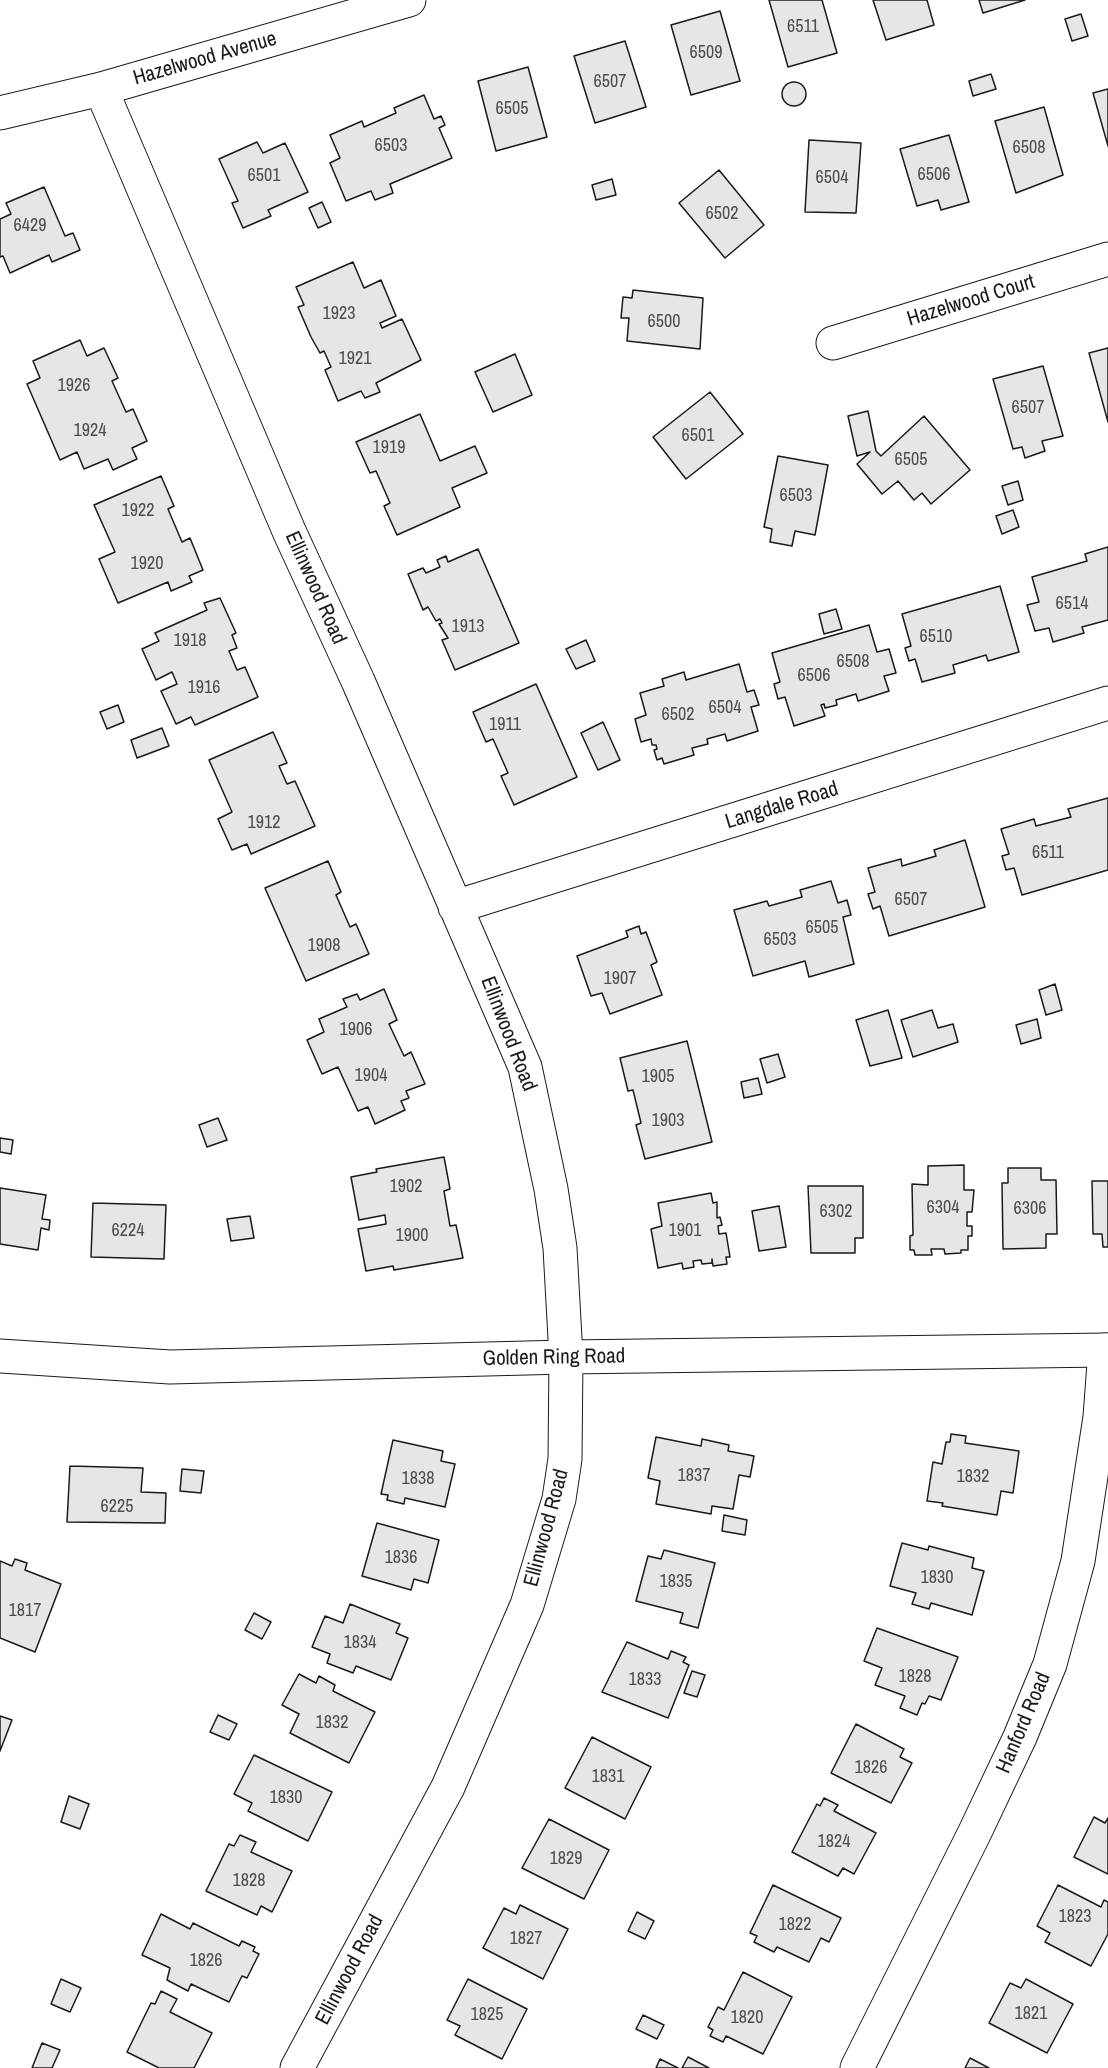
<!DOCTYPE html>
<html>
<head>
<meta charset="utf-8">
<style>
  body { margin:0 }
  canvas { display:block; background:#fff }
</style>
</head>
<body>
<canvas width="1108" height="2068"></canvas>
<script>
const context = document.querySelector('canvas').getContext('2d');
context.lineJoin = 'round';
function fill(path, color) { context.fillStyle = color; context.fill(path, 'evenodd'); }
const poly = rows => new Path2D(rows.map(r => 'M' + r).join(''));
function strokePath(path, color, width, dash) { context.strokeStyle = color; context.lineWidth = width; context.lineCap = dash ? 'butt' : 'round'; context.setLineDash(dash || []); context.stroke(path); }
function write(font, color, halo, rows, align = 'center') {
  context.font = font + ' "Archivo Narrow",sans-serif'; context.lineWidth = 4.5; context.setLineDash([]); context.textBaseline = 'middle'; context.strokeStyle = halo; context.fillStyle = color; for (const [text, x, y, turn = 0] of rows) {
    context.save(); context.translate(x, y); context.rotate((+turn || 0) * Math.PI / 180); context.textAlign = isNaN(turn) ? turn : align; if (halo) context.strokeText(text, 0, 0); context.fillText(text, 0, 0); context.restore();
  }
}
const building = poly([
  [769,0,822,0,837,53,788,67,769,0],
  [873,0,927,0,934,25,886,40,873,0],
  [979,0,1025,0,983,13,979,0],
  [720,11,740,81,691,95,671,25,720,11],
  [1081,14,1088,36,1072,41,1065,19,1081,14],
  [625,41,646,107,595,123,574,56,625,41],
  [528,67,547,137,496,151,478,81,528,67],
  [991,74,996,89,973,96,969,81,991,74],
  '782 94a12 12 0 1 1 24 0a12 12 0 1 1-24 0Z',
  [1108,89,1108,146,1093,93,1108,89],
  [424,95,434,119,441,116,445,125,439,128,452,158,390,184,393,193,375,200,371,191,346,201,330,163,340,158,330,135,362,121,364,127,396,113,394,108,424,95],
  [1044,107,1063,175,1016,193,995,121,1044,107],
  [949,135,969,202,941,210,938,200,917,206,900,149,949,135],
  [809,140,861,143,856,213,805,212,809,140],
  [257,142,263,153,285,143,308,192,268,210,271,216,243,228,232,203,238,201,219,159,257,142],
  [719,170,764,225,725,258,679,203,719,170],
  [612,179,616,195,596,200,592,185,612,179],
  [44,187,65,236,73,233,80,250,52,262,49,255,10,273,3,256,0,257,0,219,11,214,6,203,44,187],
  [322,202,331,222,318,228,309,208,322,202],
  [353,262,364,288,381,280,396,316,380,323,382,328,402,319,421,360,376,383,380,392,365,398,361,391,338,401,325,370,331,367,324,351,320,353,311,337,298,307,304,305,296,287,353,262],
  [633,290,703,298,700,349,627,341,629,318,621,318,623,297,632,298,633,290],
  [80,340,87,356,104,348,118,378,112,381,126,412,133,409,147,441,132,448,137,459,113,470,108,459,84,469,77,452,60,460,27,384,40,378,33,361,80,340],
  [1108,348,1108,422,1089,353,1108,348],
  [515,354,532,395,493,412,475,372,515,354],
  [1043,366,1063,436,1042,441,1045,451,1025,458,1022,447,1013,449,993,379,1043,366],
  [710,392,743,434,686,479,653,437,710,392],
  [868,411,876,451,881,456,924,416,970,470,931,504,922,493,914,500,898,481,882,494,857,464,870,452,857,456,848,416,868,411],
  [420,414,440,461,475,446,487,473,452,488,460,507,397,535,384,506,390,503,376,471,370,473,356,442,420,414],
  [778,456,828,465,815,535,795,531,792,546,770,542,772,529,764,527,778,456],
  [161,476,174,506,168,509,182,542,190,538,203,570,189,576,192,582,171,591,168,582,118,603,99,559,115,552,94,505,161,476],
  [1018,481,1023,500,1008,505,1002,486,1018,481],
  [1013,510,1019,527,1002,534,996,516,1013,510],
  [1108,547,1108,620,1082,627,1084,633,1053,642,1049,628,1035,631,1027,605,1039,602,1032,577,1087,561,1085,554,1108,547],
  [478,549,519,643,455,670,442,640,448,638,439,624,442,623,440,619,436,621,428,607,423,610,408,574,423,568,426,573,440,567,437,560,446,556,448,562,478,549],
  [1000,586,1019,652,988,661,986,655,953,665,955,673,922,682,915,659,909,661,905,648,911,646,902,614,1000,586],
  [220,598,236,633,232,635,237,648,229,651,237,670,245,667,258,697,195,725,191,717,176,724,161,691,177,684,172,672,156,680,142,649,159,641,155,633,207,610,204,603,220,598],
  [836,609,842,629,824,634,819,614,836,609],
  [869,625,877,652,889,649,896,673,884,676,889,691,858,701,856,694,836,700,837,705,825,708,824,704,821,705,825,716,794,726,785,697,778,699,774,684,780,682,772,653,869,625],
  [586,640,595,661,576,669,566,649,586,640],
  [739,664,747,692,754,690,759,705,751,707,758,731,727,741,725,734,707,739,708,744,692,748,694,755,664,764,662,758,657,760,654,750,657,749,656,745,652,745,651,739,641,742,635,719,646,715,640,693,664,686,662,679,684,672,686,680,739,664],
  [536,684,577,777,514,805,501,776,508,773,493,739,486,742,473,712,536,684],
  [118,705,124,722,107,729,100,712,118,705],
  [603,722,620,760,598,770,581,733,603,722],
  [162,728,169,746,137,758,131,740,162,728],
  [273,732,287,763,279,766,287,784,295,781,315,826,251,854,247,844,232,850,218,819,232,812,209,760,273,732],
  [1108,798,1108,870,1022,895,1014,868,1006,870,1002,856,1009,854,1001,829,1034,819,1036,826,1071,817,1068,809,1108,798],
  [965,840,985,907,889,936,880,906,873,909,868,894,875,892,868,868,901,859,902,866,936,856,934,850,965,840],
  [328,861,341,892,336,895,350,927,356,924,369,954,306,981,265,888,328,861],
  [831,881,838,903,847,900,851,915,843,917,854,964,809,977,805,961,753,976,734,910,767,901,769,906,802,897,800,890,831,881],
  [639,926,641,934,646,932,657,962,651,965,662,995,610,1014,602,993,591,996,577,956,628,937,626,931,639,926],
  [1055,984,1062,1010,1046,1015,1039,990,1055,984],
  [384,989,397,1020,389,1024,404,1056,411,1052,425,1084,406,1091,409,1098,401,1101,405,1110,375,1124,368,1107,358,1111,338,1067,322,1074,307,1040,324,1032,319,1019,347,1007,343,999,357,994,360,1000,384,989],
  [888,1010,902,1058,870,1066,856,1020,888,1010],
  [932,1010,938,1028,953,1024,958,1042,913,1057,901,1020,932,1010],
  [1037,1019,1041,1038,1021,1044,1016,1025,1037,1019],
  [687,1041,712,1142,645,1159,636,1125,641,1123,633,1090,628,1091,620,1058,687,1041],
  [778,1054,785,1077,767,1083,760,1059,778,1054],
  [758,1078,762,1094,744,1098,741,1082,758,1078],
  [218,1118,227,1140,207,1147,199,1125,218,1118],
  [0,1138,13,1140,11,1154,0,1152,0,1138],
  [444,1157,450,1189,444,1191,450,1226,456,1225,463,1258,394,1270,393,1266,366,1271,358,1229,386,1224,385,1215,359,1220,351,1177,377,1172,376,1169,444,1157],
  [964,1165,964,1190,974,1190,972,1212,967,1212,967,1226,972,1226,972,1236,968,1236,968,1250,961,1250,961,1253,945,1254,944,1249,931,1249,932,1255,915,1255,914,1250,910,1250,910,1236,913,1235,912,1184,928,1185,928,1166,964,1165],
  [1008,1168,1041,1168,1041,1180,1056,1180,1057,1234,1046,1234,1046,1248,1003,1249,1002,1183,1008,1183,1008,1168],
  [1092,1181,1108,1181,1108,1247,1103,1247,1102,1234,1093,1234,1092,1181],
  [808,1186,863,1186,863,1238,855,1238,855,1253,811,1253,808,1186],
  [0,1188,46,1195,42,1219,50,1220,49,1230,41,1228,38,1250,0,1244,0,1188],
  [711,1193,713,1203,717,1202,717,1218,720,1217,722,1225,718,1226,719,1234,726,1233,730,1257,726,1257,727,1264,713,1266,712,1259,712,1263,702,1264,701,1260,693,1261,694,1267,683,1269,682,1263,658,1268,651,1229,662,1226,658,1203,711,1193],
  [93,1203,166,1205,164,1259,91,1257,93,1203],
  [779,1206,786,1247,759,1251,752,1211,779,1206],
  [250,1216,254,1238,231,1241,227,1219,250,1216],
  [951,1434,966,1436,965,1443,1019,1451,1013,1493,1001,1491,997,1515,942,1506,943,1503,927,1501,933,1462,942,1464,946,1442,950,1442,951,1434],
  [656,1437,701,1446,702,1439,729,1445,728,1451,754,1456,750,1477,739,1475,733,1509,712,1506,711,1514,656,1504,660,1481,648,1478,656,1437],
  [393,1440,443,1451,441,1461,455,1464,445,1507,405,1498,404,1504,387,1500,388,1495,381,1494,393,1440],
  [70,1466,143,1468,141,1492,166,1493,165,1523,67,1522,70,1466],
  [182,1469,204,1471,201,1493,180,1491,182,1469],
  [724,1515,747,1520,745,1535,722,1531,724,1515],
  [377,1523,439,1540,428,1583,414,1579,411,1590,362,1576,377,1523],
  [902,1543,928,1550,929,1546,974,1558,972,1568,984,1571,972,1615,931,1603,929,1609,912,1604,916,1593,890,1586,902,1543],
  [664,1550,715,1563,698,1628,680,1623,683,1613,636,1601,648,1556,661,1559,664,1550],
  [15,1559,27,1563,25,1570,61,1584,35,1652,0,1638,0,1561,12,1566,15,1559],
  [350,1604,400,1624,396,1633,408,1638,391,1680,356,1666,353,1673,327,1663,330,1654,312,1647,325,1616,343,1623,350,1604],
  [254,1613,271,1622,262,1639,245,1630,254,1613],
  [877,1628,958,1657,941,1700,929,1696,925,1704,922,1703,917,1715,900,1708,905,1696,875,1685,882,1668,864,1661,877,1628],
  [627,1642,668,1659,671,1651,686,1657,683,1662,689,1665,668,1718,602,1692,627,1642],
  [692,1671,705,1675,697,1697,684,1693,692,1671],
  [299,1674,316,1683,319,1676,335,1685,333,1691,375,1712,349,1763,290,1733,299,1714,282,1705,299,1674],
  [218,1715,237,1724,229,1740,210,1732,218,1715],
  [0,1716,12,1720,0,1751,0,1716],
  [856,1724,904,1749,900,1757,912,1763,891,1803,831,1773,856,1724],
  [592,1737,651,1767,625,1819,565,1788,592,1737],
  [254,1755,332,1792,308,1841,248,1811,252,1803,234,1794,254,1755],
  [69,1796,89,1804,80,1829,61,1822,69,1796],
  [824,1798,838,1805,834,1811,876,1833,854,1874,843,1868,838,1876,792,1852,817,1804,820,1806,824,1798],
  [1094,1817,1105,1823,1108,1818,1108,1874,1074,1857,1094,1817],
  [549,1819,609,1850,584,1899,522,1868,549,1819],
  [240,1835,256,1842,251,1852,292,1871,272,1912,261,1906,257,1915,206,1891,229,1844,234,1846,240,1835],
  [773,1885,841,1918,829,1942,821,1938,809,1962,777,1947,774,1952,754,1942,757,1936,750,1933,773,1885],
  [1058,1885,1101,1907,1104,1900,1108,1902,1108,1934,1091,1966,1045,1942,1050,1933,1037,1926,1058,1885],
  [520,1905,568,1929,543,1979,483,1948,504,1908,516,1914,520,1905],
  [637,1912,654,1921,645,1939,628,1931,637,1912],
  [161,1914,190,1929,193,1923,239,1946,242,1941,255,1947,253,1951,259,1954,247,1978,242,1976,229,2002,191,1984,188,1991,167,1980,170,1968,142,1955,161,1914],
  [743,1972,792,1997,763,2054,726,2036,723,2042,710,2036,713,2030,708,2027,718,2007,724,2010,743,1972],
  [61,1979,81,1988,70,2012,51,2004,61,1979],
  [468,1979,527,2009,502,2059,455,2035,460,2026,447,2020,468,1979],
  [1026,1979,1073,2004,1047,2053,989,2023,1010,1983,1021,1988,1026,1979],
  [161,1991,177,1999,170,2012,212,2033,194,2068,159,2068,127,2052,151,2003,155,2004,161,1991],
  [643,2015,664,2025,657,2039,636,2029,643,2015],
  [42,2043,60,2050,52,2068,32,2068,42,2043],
  [688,2057,709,2068,682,2068,688,2057],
  [970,2058,989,2068,965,2068,970,2058],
  [660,2059,678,2068,656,2068,660,2059]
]);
const minor = poly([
  [101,89,289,531,358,681,525,1067,551,1189,560,1248,566,1357,565,1459,559,1499,527,1605,448,1787,297,2068],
  [0,113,101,89,409,0],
  [833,343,1108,259],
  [455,907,1108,703],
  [857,2068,974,1834,1020,1737,1050,1664,1078,1561,1100,1417,1105,1350]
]);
const tertiary = poly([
  [0,1356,170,1367,566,1357,1108,1350]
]);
const numberNames = [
  ["6511",803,27],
  ["6509",706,53],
  ["6507",610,82],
  ["6505",512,109],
  ["6503",391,146],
  ["6508",1029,148],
  ["6506",934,175],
  ["6501",264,176],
  ["6504",832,178],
  ["6502",722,214],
  ["6429",30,226],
  ["1923",339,314],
  ["6500",664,322],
  ["1921",355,359],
  ["1926",74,386],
  ["6507",1028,408],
  ["1924",90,431],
  ["6501",698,436],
  ["1919",389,448],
  ["6505",911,460],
  ["6503",796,496],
  ["1922",138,511],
  ["1920",147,564],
  ["6514",1072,604],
  ["1913",468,627],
  ["6510",936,637],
  ["1918",190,641],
  ["6508",853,662],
  ["6506",814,676],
  ["1916",204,688],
  ["6504",725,708],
  ["6502",678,715],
  ["1911",505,725],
  ["1912",264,823],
  ["6511",1048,853],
  ["6507",911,900],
  ["6505",822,928],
  ["6503",780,940],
  ["1908",324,946],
  ["1907",620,979],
  ["1906",356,1030],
  ["1904",371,1076],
  ["1905",658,1077],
  ["1903",668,1121],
  ["1902",406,1187],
  ["6304",943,1208],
  ["6306",1030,1209],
  ["6302",836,1212],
  ["6224",128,1231],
  ["1901",685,1231],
  ["1900",412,1236],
  ["1837",694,1476],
  ["1832",973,1477],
  ["1838",418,1479],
  ["6225",117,1507],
  ["1836",401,1558],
  ["1830",937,1578],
  ["1835",676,1582],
  ["1817",25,1611],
  ["1834",360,1643],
  ["1828",915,1677],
  ["1833",645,1680],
  ["1832",332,1723],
  ["1826",871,1768],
  ["1831",608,1777],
  ["1830",286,1798],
  ["1824",834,1842],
  ["1829",566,1859],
  ["1828",249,1881],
  ["1823",1075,1917],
  ["1822",795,1925],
  ["1827",526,1939],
  ["1826",206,1961],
  ["1821",1031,2014],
  ["1825",487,2015],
  ["1820",747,2018]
];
const streetNames = [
  ["Hazelwood Avenue",205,59,-16],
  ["Hazelwood Court",971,301,-17],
  ["Ellinwood Road",315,588,66],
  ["Langdale Road",782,806,-17],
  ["Ellinwood Road",508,1034,69],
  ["Golden Ring Road",554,1358,-1],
  ["Ellinwood Road",547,1528,-75],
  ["Hanford Road",1024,1723,-67],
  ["Ellinwood Road",350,1970,-62]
];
fill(building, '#e6e6e6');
strokePath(building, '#1a1a1a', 1.5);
strokePath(minor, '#1a1a1a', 35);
strokePath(tertiary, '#1a1a1a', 35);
strokePath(minor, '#fff', 33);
strokePath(tertiary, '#fff', 33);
write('18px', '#4d4d4d', null, numberNames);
write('21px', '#1a1a1a', '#fff', streetNames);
</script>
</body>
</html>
